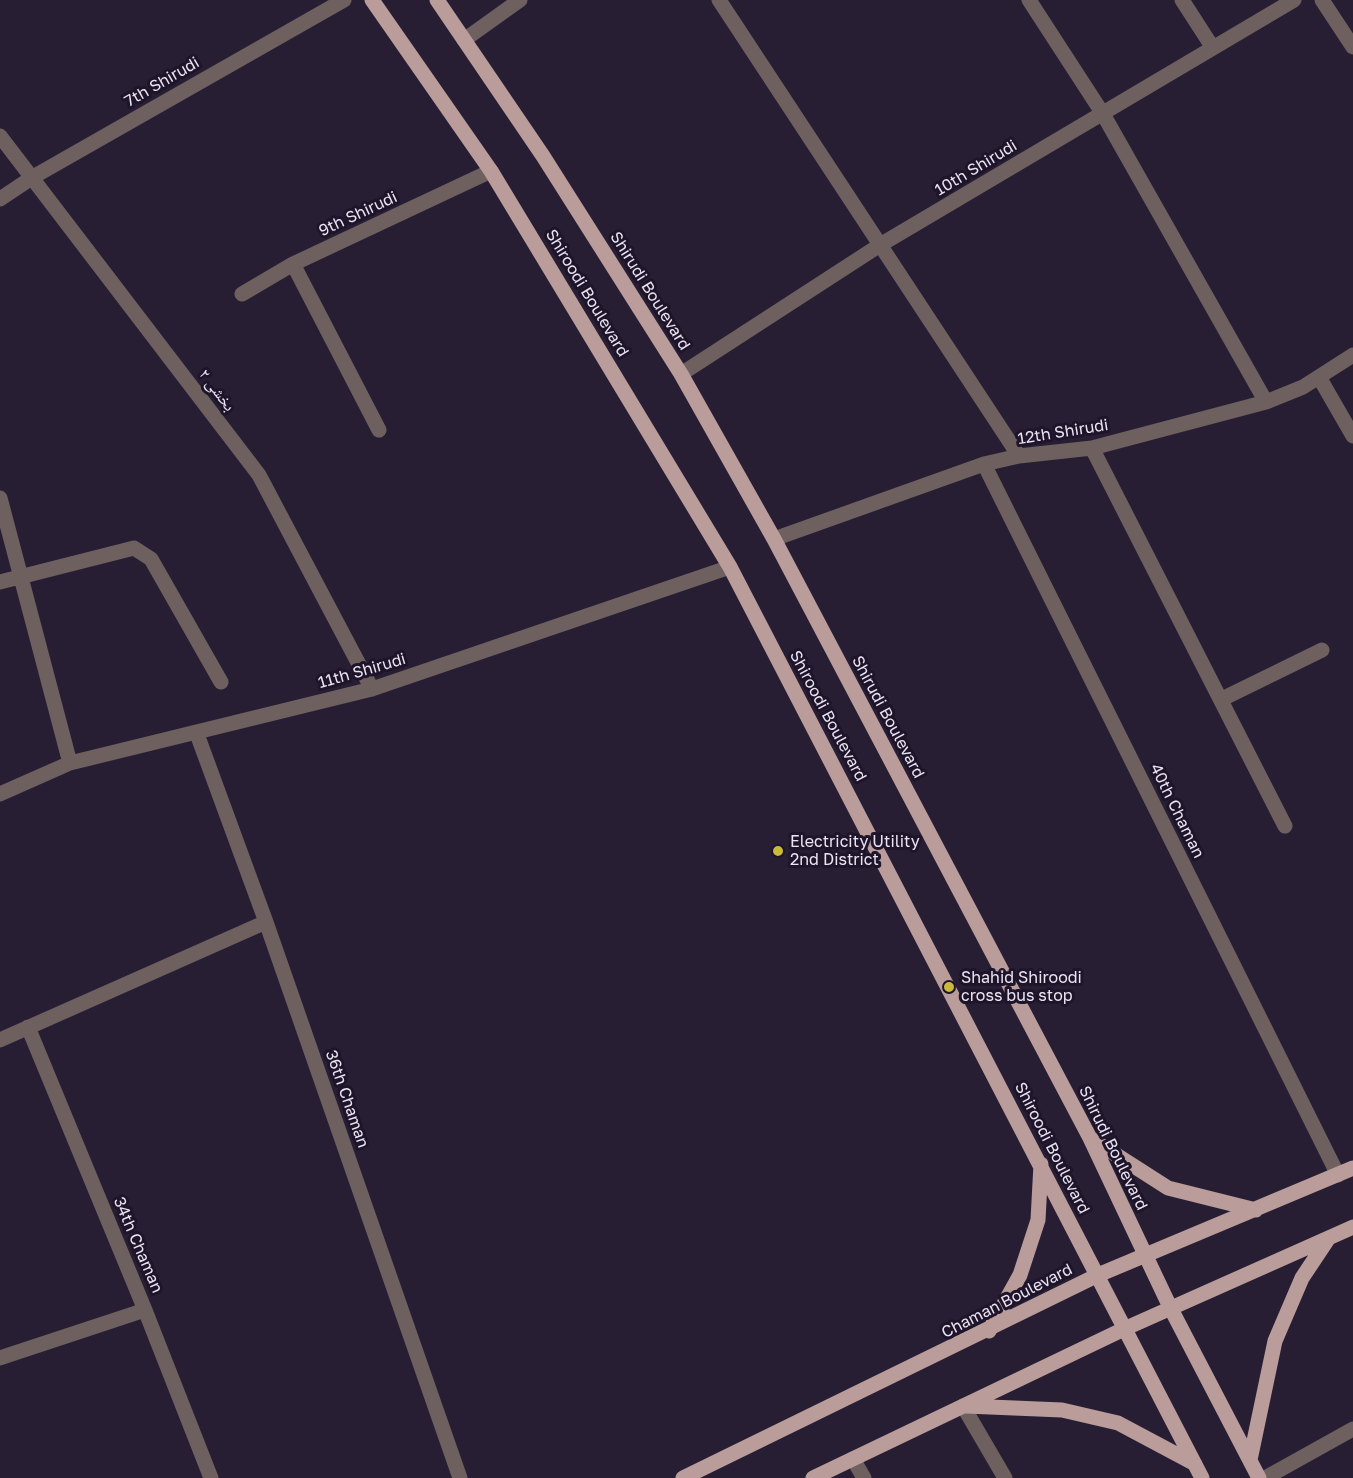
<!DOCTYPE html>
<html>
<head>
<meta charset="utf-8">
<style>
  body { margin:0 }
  canvas { display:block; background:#271e34 }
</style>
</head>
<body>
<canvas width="1353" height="1478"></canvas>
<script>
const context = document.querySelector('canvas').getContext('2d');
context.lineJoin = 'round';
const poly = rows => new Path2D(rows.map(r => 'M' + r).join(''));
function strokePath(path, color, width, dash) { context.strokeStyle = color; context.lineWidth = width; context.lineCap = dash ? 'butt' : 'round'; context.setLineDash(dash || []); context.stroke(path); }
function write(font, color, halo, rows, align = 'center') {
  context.font = font + ' "Golos Text","Noto Naskh Arabic",sans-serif'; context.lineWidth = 6; context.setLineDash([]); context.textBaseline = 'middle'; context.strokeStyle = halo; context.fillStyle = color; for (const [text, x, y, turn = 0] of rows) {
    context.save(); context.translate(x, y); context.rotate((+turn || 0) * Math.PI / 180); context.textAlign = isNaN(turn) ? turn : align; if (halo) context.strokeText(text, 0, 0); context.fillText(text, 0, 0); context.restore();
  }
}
const minor = poly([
  [719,0,1019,456],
  [1029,0,1103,114,1266,402],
  [1182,0,1213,48],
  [1322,0,1353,47],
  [464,40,520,0],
  [0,136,259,475,372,689],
  [0,199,33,177,344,0],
  [293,264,379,430],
  [242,294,293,264,491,171],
  [681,374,880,245,1294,0],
  [1319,377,1353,436],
  [1092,448,1285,826],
  [984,464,1338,1175],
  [0,498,70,763],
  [774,539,984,464,1019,456,1092,448,1266,402,1303,387,1353,355],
  [0,582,134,548,151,559,221,682],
  [1222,699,1322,650],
  [197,734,266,922,460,1478],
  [0,794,70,763,372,689,730,567],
  [28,1027,145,1310,211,1478],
  [0,1040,266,922],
  [0,1358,145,1310],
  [963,1406,1005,1478],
  [853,1459,864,1478],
  [1265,1478,1353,1429]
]);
const major = poly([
  [372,0,491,171,730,567,1202,1478],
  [437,0,543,156,681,374,774,539,1090,1138,1170,1307,1259,1478],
  [1090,1138,1168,1188,1256,1210],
  [989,1331,1020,1275,1038,1220,1041,1164],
  [966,1406,1062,1410,1118,1423,1195,1464],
  [1250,1460,1275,1341,1302,1278,1328,1239],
  [683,1478,1098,1275,1353,1168],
  [813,1478,1124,1329,1353,1227]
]);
const markers = [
  [778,851,6,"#c9ba3a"],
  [949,987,6,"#c9ba3a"]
];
const streetNames = [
  ["7th Shirudi",162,82,-30],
  ["10th Shirudi",976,168,-31],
  ["9th Shirudi",358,214,-25],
  ["Shirudi Boulevard",650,291,58],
  ["Shiroodi Boulevard",587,293,59],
  ["بخشی ۲",217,390,53],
  ["12th Shirudi",1063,432,-9],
  ["11th Shirudi",362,671,-16],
  ["Shiroodi Boulevard",828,716,62],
  ["Shirudi Boulevard",888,717,62],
  ["40th Chaman",1177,811,64],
  ["36th Chaman",347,1099,71],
  ["Shiroodi Boulevard",1052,1148,63],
  ["Shirudi Boulevard",1113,1148,64],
  ["34th Chaman",138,1245,67],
  ["Chaman Boulevard",1007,1301,-27]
];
const poiNames = [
  ["Electricity Utility",790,842],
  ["2nd District",790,860],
  ["Shahid Shiroodi",961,978],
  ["cross bus stop",961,996]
];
strokePath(minor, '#6e605f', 15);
strokePath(major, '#ba9c9a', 15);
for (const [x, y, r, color] of markers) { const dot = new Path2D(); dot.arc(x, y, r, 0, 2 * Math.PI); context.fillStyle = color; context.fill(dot); strokePath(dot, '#1e152a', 2); }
write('16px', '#eae4f3', '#1e152a', streetNames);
write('16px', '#eae4f3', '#1e152a', poiNames, 'left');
</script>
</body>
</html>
